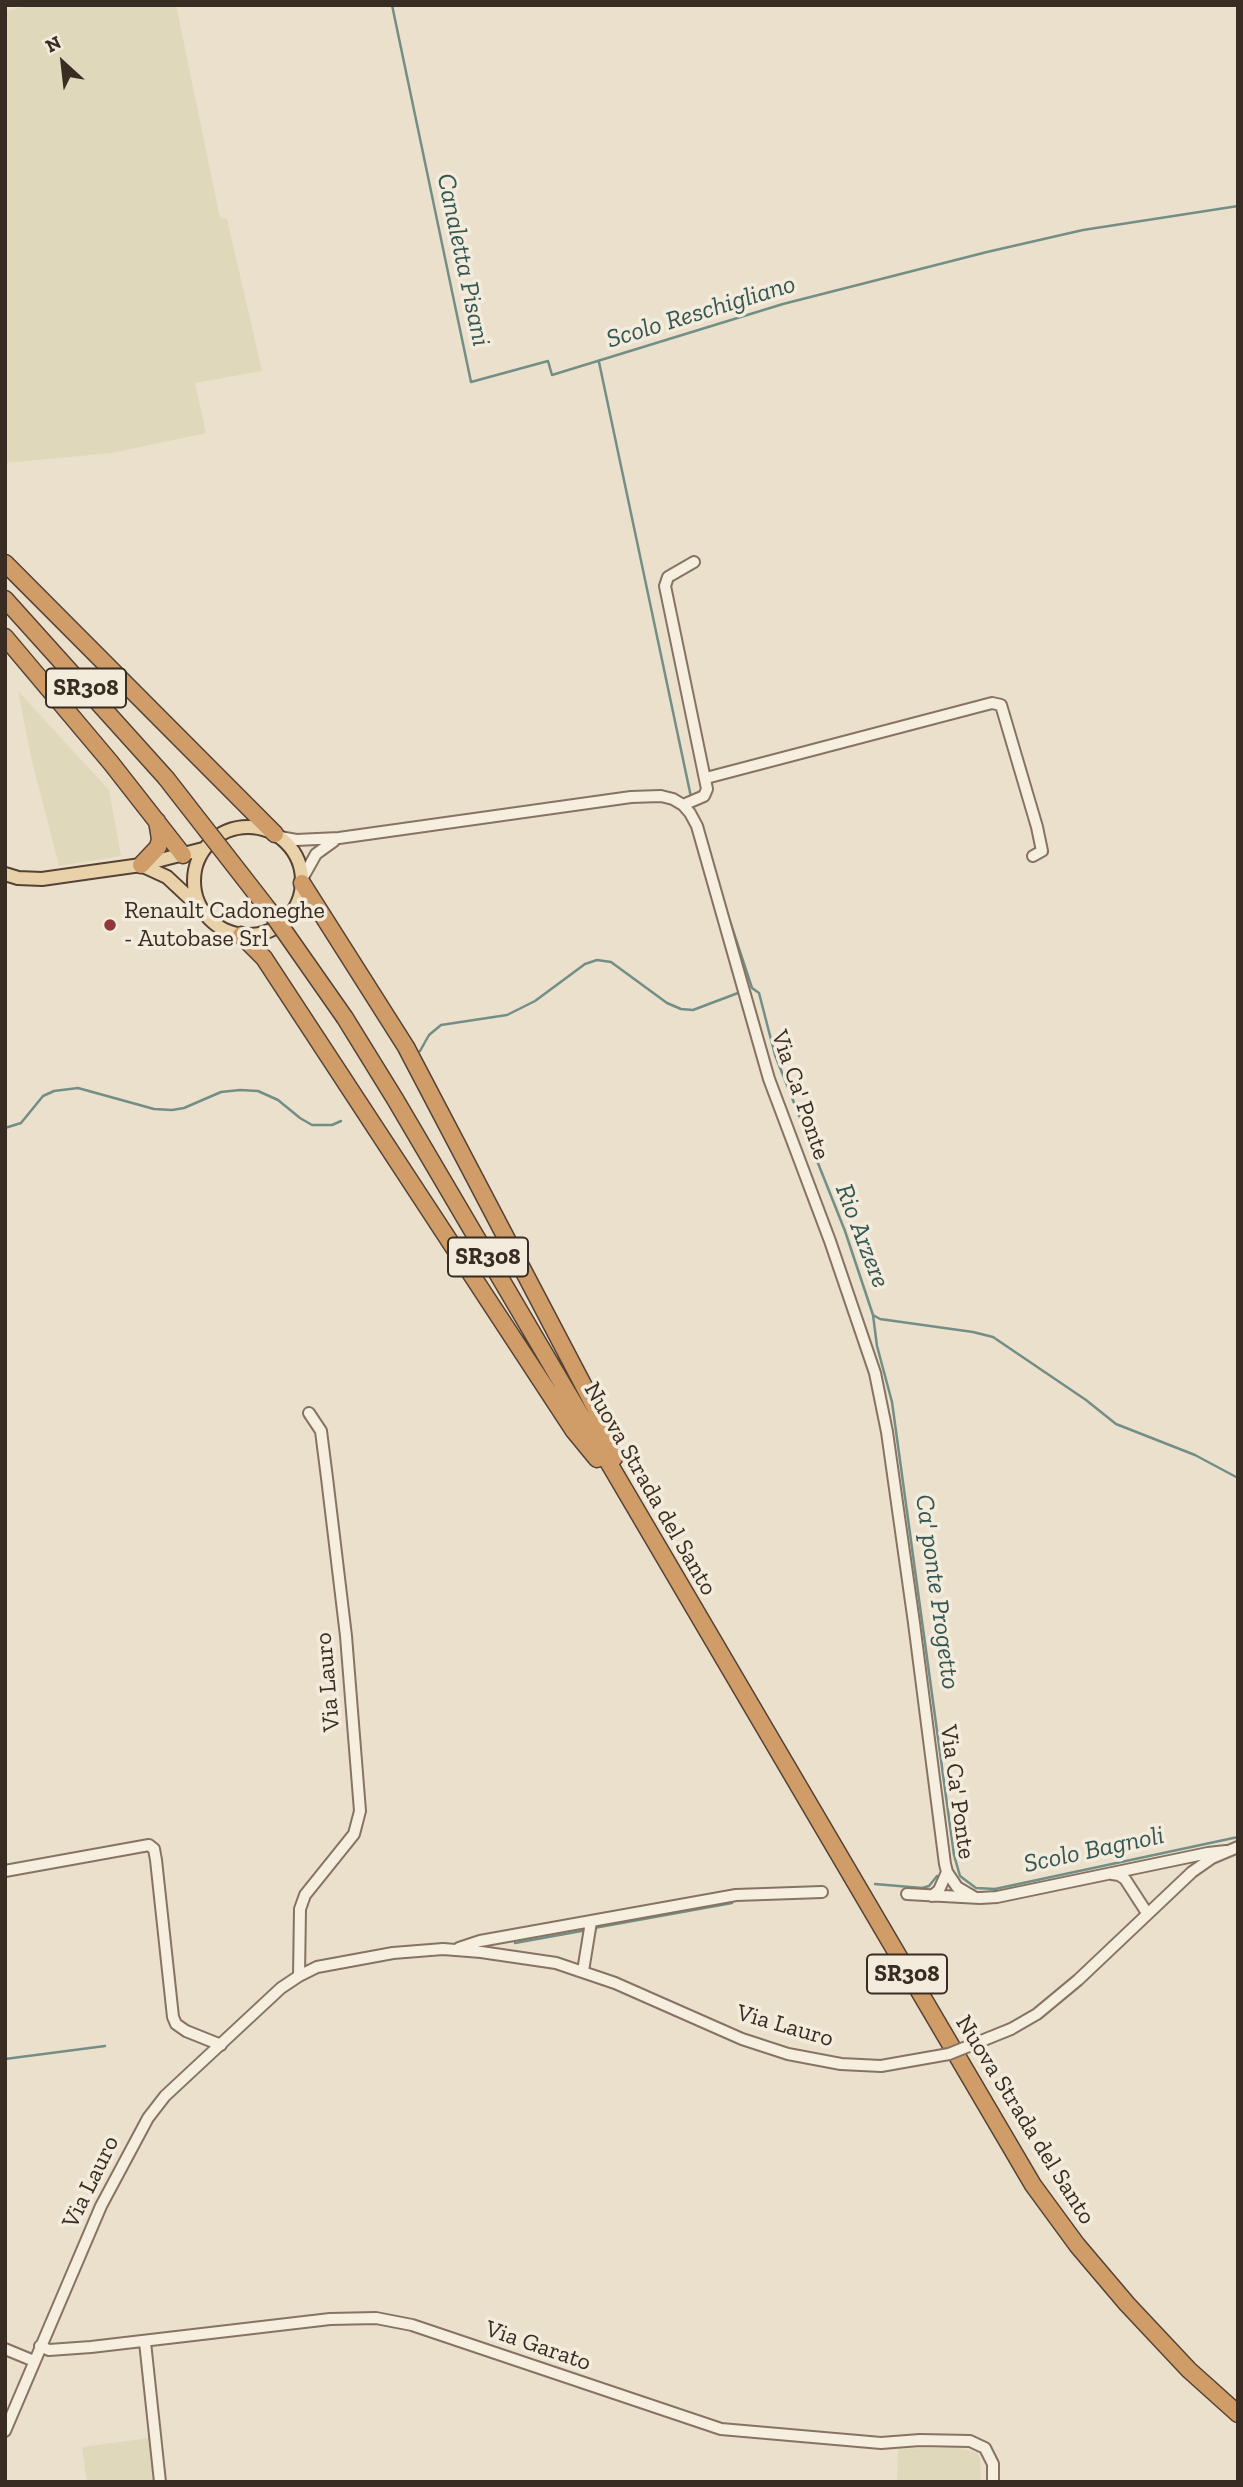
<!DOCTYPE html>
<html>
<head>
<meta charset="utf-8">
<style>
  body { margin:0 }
  #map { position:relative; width:1243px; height:2487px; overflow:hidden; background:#ebe0cc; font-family:"Zilla Slab",serif }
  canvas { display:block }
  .frame { position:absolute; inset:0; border:7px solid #392d23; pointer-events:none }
  .north { position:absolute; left:28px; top:28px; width:70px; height:70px; -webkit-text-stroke:5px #f3ebdb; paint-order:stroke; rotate:333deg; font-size:19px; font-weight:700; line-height:28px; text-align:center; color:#392d23 }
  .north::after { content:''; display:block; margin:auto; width:24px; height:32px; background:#392d23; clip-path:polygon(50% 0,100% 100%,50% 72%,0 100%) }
</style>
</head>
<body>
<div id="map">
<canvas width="1243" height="2487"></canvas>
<div class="frame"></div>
<div class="north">N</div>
</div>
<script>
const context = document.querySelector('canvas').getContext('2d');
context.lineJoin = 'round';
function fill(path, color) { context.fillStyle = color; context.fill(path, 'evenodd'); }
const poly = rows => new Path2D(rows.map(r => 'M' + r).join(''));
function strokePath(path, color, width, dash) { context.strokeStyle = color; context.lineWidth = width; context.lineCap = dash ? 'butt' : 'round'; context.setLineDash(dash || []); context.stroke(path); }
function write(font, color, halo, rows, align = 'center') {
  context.font = font + ' "Zilla Slab",serif'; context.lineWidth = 7; context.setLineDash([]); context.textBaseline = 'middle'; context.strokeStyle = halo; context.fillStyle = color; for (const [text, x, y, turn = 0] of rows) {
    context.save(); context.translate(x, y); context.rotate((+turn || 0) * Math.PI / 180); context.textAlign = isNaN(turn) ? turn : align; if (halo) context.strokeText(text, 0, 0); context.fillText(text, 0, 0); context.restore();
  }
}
const farmland = poly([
  [34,5,176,5,220,218,227,219,262,371,195,383,206,433,112,453,5,463,5,11],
  [18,691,109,790,121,856,59,866,31,757],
  [149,2438,154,2482,87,2482,82,2447],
  [956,2447,978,2453,980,2458,981,2482,897,2482,898,2449]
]);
const stream = poly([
  [392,5,471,382,548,361,552,375,783,304,987,252,1083,230,1238,206],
  [599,362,691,797],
  [724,903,752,988,759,993,775,1055,845,1231,873,1315,880,1319,973,1332,993,1337,1086,1400,1116,1424,1195,1455,1238,1478],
  [420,1051,429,1035,441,1025,507,1015,535,1001,585,964,597,960,611,962,667,1003,681,1009,693,1010,738,993],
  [5,1128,21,1123,43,1096,54,1091,78,1088,154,1109,172,1110,184,1108,221,1092,240,1090,258,1091,278,1100,300,1118,312,1125,332,1125,341,1121],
  [873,1315,877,1346,892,1402,954,1855,960,1876,976,1888,995,1889,1238,1837],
  [875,1884,922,1888,929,1886,937,1876],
  [594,1928,732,1903],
  [515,1943,587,1930],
  [5,2059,105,2046]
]);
const minor = poly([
  [706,778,992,703,1001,705,1037,827,1042,851,1033,856],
  [683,805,704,796,707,789,665,586,668,577,694,562],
  [280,837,296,840,339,838,631,797,661,796,673,799,683,805,690,813,697,826,769,1079,830,1241,875,1373,887,1432,914,1623,945,1864,947,1872,957,1887,974,1897],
  [302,879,316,854,334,841],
  [5,1871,149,1845,154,1849,156,1860,173,2017,176,2024,186,2031,221,2045],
  [1112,1874,1119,1875,1125,1879,1147,1913],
  [907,1894,980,1898,997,1897,1208,1853,1226,1851],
  [932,1896,939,1890,947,1872],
  [459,1948,480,1941,736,1895,822,1892],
  [583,1971,591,1922],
  [299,1976,300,1909,305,1895,354,1834,360,1811,346,1636,327,1478,321,1431,309,1413],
  [1011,2029,1037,2014,1078,1980,1192,1872,1212,1858,1238,1847],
  [145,2342,160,2482],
  [40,2346,49,2350,91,2347,330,2319,376,2318,412,2325,721,2429,881,2443,920,2440,970,2441,985,2448,993,2464,993,2482],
  [5,2349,34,2361],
  [5,2431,101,2206,148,2118,165,2096,281,1988,299,1976,317,1967,393,1953,443,1949,481,1952,556,1963,615,1983,742,2039,788,2054,841,2064,881,2066]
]);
const major = poly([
  '194 881a54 54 0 1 1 108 0a54 54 0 1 1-108 0Z',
  [141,865,167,877,197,905],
  [5,874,18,878,42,879,91,872,141,865,203,849]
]);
const highway = poly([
  [5,563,275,834],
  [5,599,166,778],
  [5,637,111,763,183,855],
  [141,865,158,847,160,839,157,821],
  [302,883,406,1047,600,1417,614,1458],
  [241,935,264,958,574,1431,597,1459],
  [345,1018,395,1099,1033,2185,1077,2245,1127,2304,1189,2370,1238,2414]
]);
const minorBridge = poly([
  [881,2066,949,2054,1011,2029]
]);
const highwayBridge = poly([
  [166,778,275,918,345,1018]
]);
const markers = [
  [110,925,7,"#90383c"]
];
const shields = [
  [86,688,80],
  [488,1257,80],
  [907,1974,80]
];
const shieldNames = [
  ["SR308",86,688],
  ["SR308",488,1257],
  ["SR308",907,1974]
];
const poiNames = [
  ["Renault Cadoneghe",124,911],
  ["- Autobase Srl",124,939]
];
const streetNames = [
  ["Via Ca' Ponte",800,1095,71],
  ["Nuova Strada del Santo",650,1489,60],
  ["Via Lauro",328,1682,-95],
  ["Via Ca' Ponte",957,1792,82],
  ["Via Lauro",785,2026,16],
  ["Nuova Strada del Santo",1025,2120,58],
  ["Via Lauro",91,2182,-64],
  ["Via Garato",538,2346,19]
];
const waterNames = [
  ["Canaletta Pisani",463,260,78],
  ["Scolo Reschigliano",701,312,-17],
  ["Rio Arzere",862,1236,69],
  ["Ca' ponte Progetto",937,1592,82],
  ["Scolo Bagnoli",1094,1850,-12]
];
fill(farmland, '#e0d8ba');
strokePath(stream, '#738e86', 2.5);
strokePath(minor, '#877362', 14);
strokePath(major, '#554235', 16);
strokePath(highway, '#554235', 19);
strokePath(minor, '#f6eedf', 10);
strokePath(major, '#e9d2a9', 12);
strokePath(highway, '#d09d68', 16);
strokePath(minorBridge, '#877362', 14, []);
strokePath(highwayBridge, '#554235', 19, []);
strokePath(minorBridge, '#f6eedf', 10);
strokePath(highwayBridge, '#d09d68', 16);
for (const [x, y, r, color] of markers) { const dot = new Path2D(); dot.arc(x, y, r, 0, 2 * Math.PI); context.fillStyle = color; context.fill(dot); strokePath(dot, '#f3ebdb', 2.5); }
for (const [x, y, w] of shields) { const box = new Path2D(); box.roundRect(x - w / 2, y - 19.5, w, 39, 5); context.fillStyle = '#f3ebdb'; context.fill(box); strokePath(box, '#392d23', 2); }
write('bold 23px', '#392d23', null, shieldNames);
write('24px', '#392d23', '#f3ebdb', poiNames, 'left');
write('24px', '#392d23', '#f3ebdb', streetNames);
write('italic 26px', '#345753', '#f3ebdb', waterNames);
</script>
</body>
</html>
